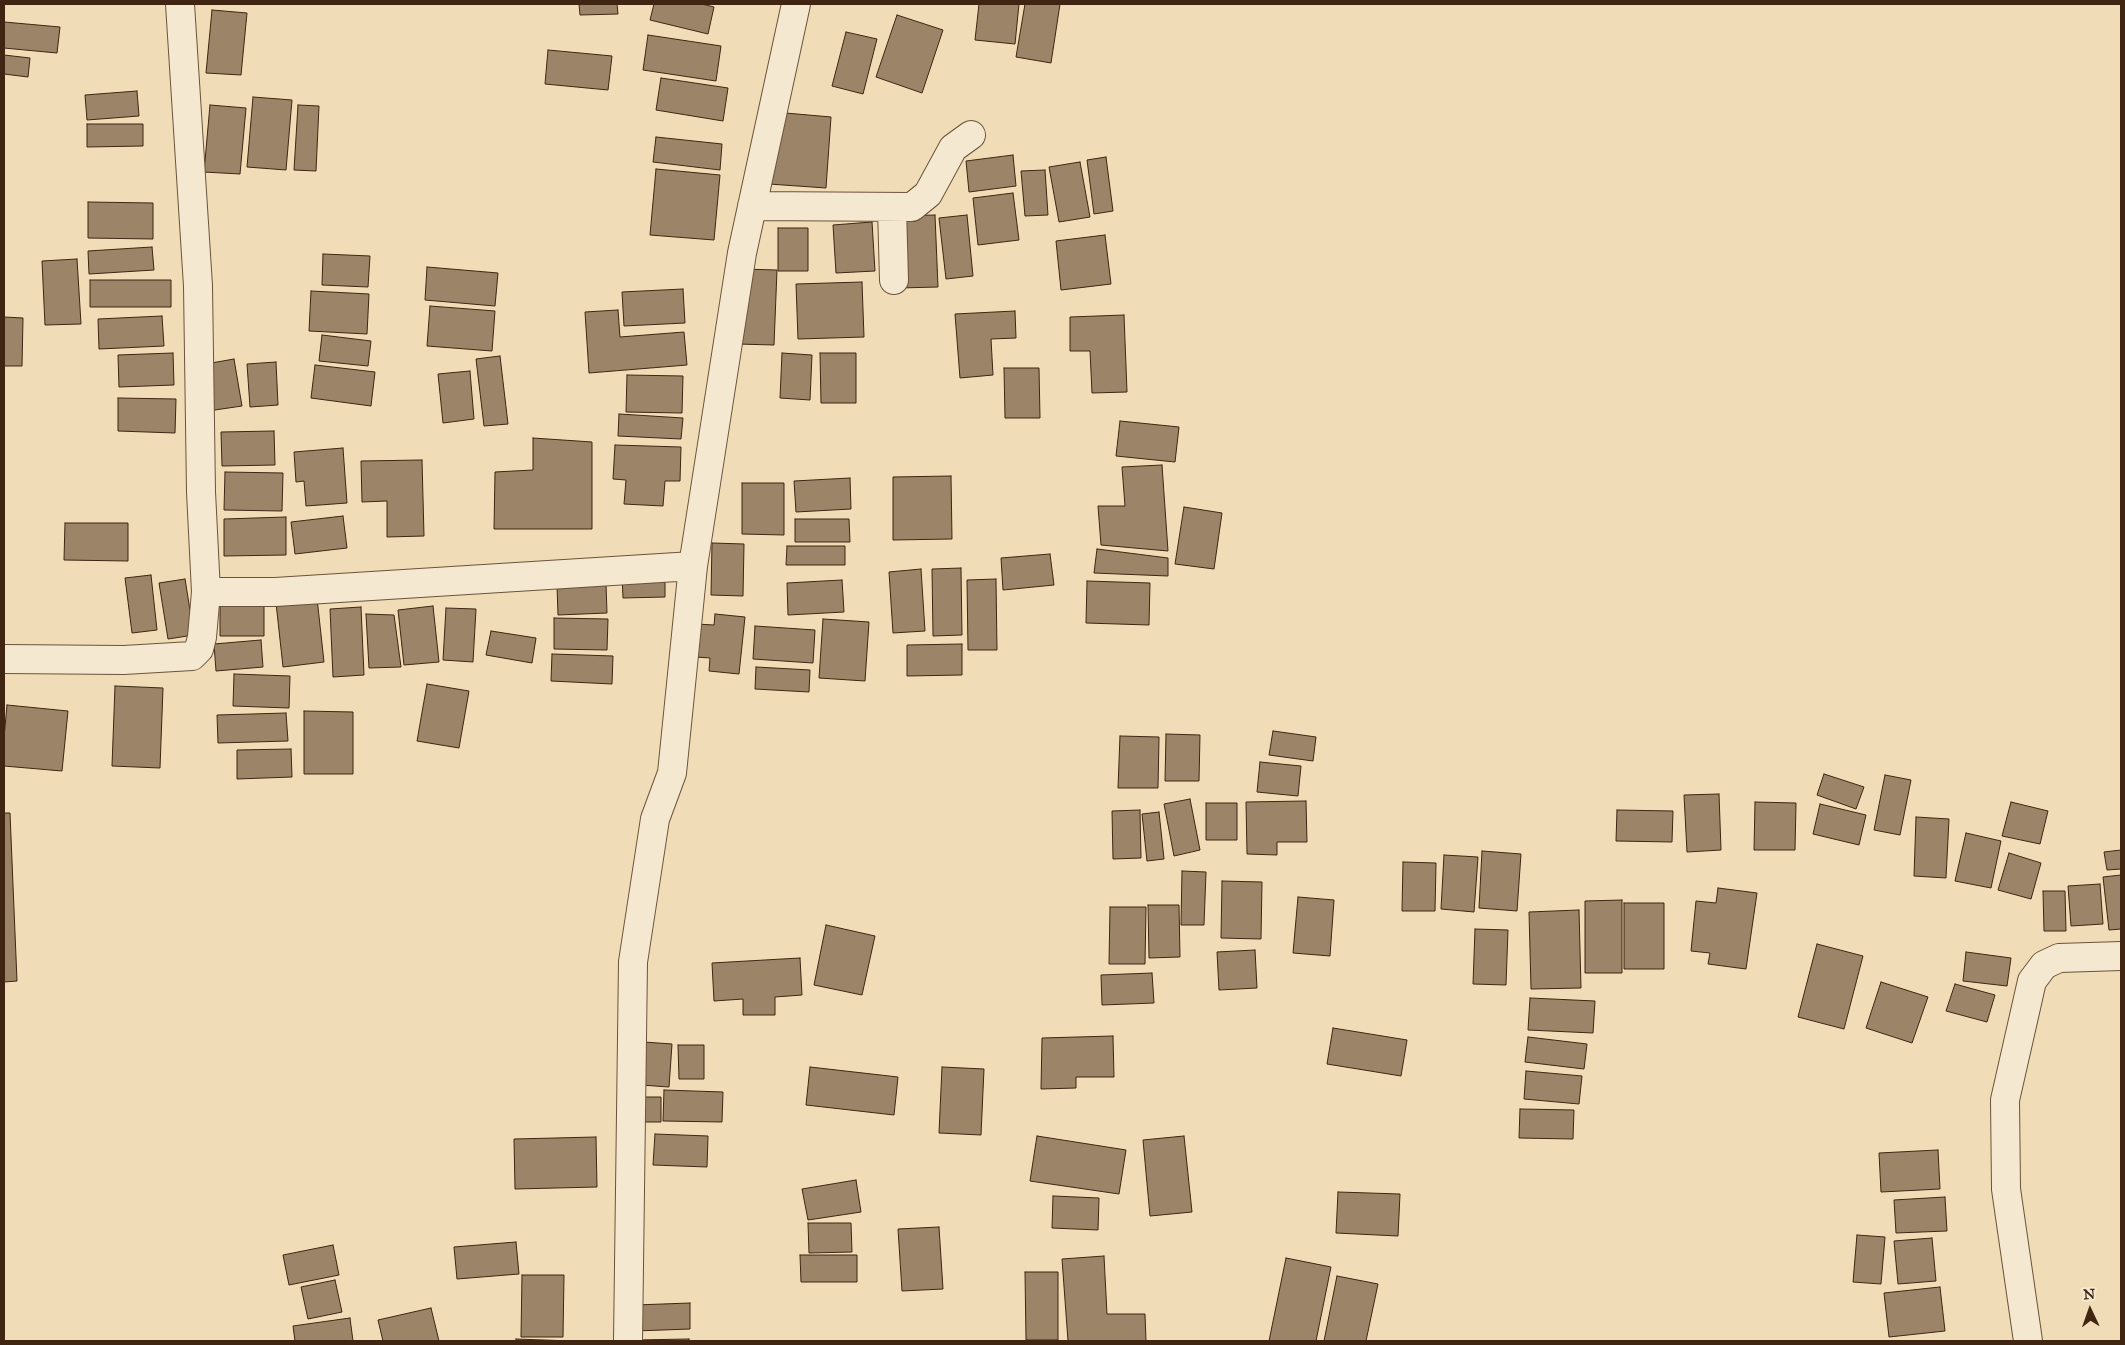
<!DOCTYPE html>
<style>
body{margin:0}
#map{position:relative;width:2125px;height:1345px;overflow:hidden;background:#f0dcb6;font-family:"IM FELL Great Primer",serif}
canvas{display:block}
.frame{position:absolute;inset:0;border:5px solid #3f2512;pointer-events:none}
.north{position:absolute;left:2065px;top:1285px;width:50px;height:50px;-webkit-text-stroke:4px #f5e8d0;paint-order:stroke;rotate:357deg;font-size:14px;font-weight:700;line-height:20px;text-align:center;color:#3f2512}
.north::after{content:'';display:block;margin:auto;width:18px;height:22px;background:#3f2512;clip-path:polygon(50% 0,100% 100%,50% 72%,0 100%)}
</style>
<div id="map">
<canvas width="2125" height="1345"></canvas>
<div class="frame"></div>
<div class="north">N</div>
</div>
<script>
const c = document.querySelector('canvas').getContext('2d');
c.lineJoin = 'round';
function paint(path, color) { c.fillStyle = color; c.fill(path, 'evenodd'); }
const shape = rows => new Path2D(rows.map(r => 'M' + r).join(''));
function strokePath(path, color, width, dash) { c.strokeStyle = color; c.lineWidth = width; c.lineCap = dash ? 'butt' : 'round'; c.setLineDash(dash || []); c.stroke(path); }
const building = shape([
 [579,4,617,4,618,14,580,15,579,4],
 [654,4,702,4,714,7,708,34,650,20,654,4],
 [979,4,1019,4,1015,44,975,40,979,4],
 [1025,4,1060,4,1051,63,1016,57,1025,4],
 [212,10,247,13,241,75,206,73,212,10],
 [897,15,943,30,922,93,876,77,897,15],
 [4,22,60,27,57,53,4,48,4,22],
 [846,32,877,39,863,94,832,86,846,32],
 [648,35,721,46,716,81,643,70,648,35],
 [548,50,612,56,608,90,545,84,548,50],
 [4,55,30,58,28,77,4,74,4,55],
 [661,78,728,88,723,121,656,110,661,78],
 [137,91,139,116,87,120,85,95,137,91],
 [253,97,292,100,286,170,247,167,253,97],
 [210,105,246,108,240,174,204,172,210,105],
 [298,105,319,106,316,171,294,170,298,105],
 [774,112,831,117,826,188,769,184,774,112],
 [87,124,143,124,143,146,87,147,87,124],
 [656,137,722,144,720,170,653,162,656,137],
 [1013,155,1016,186,969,192,966,161,1013,155],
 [1106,157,1113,211,1094,214,1087,160,1106,157],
 [1080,162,1090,217,1059,222,1049,167,1080,162],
 [656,169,720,175,714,240,650,235,656,169],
 [1045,170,1048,215,1025,216,1021,171,1045,170],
 [1013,193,1019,240,978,245,973,198,1013,193],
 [88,202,153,203,153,239,88,238,88,202],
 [935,215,938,287,899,288,896,216,935,215],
 [967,215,973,276,946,279,939,218,967,215],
 [872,222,875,271,836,273,833,225,872,222],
 [778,228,808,228,808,271,778,271,778,228],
 [1105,235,1111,284,1061,290,1056,241,1105,235],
 [152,247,154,270,89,274,88,251,152,247],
 [323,254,370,256,368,287,322,285,323,254],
 [77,259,81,324,45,325,42,261,77,259],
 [427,267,498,273,495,306,425,300,427,267],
 [741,269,777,270,774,345,737,344,741,269],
 [90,280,171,280,171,307,90,307,90,280],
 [862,282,864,337,798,339,796,284,862,282],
 [683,289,685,323,624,326,622,292,683,289],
 [311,291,369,294,367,334,309,331,311,291],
 [430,306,495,311,492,351,427,346,430,306],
 [618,310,620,337,684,332,687,365,589,373,585,312,618,310],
 [1015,311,1016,338,991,339,993,375,960,378,955,314,1015,311],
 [1124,315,1127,392,1092,393,1090,351,1070,351,1070,317,1124,315],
 [162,316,164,346,99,349,98,319,162,316],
 [4,317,23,318,22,366,4,366,4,317],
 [322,335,371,341,368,366,319,361,322,335],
 [173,353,174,385,119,387,118,355,173,353],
 [782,353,812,355,810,400,780,398,782,353],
 [820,353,856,353,856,403,821,403,820,353],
 [500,356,508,424,484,426,476,359,500,356],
 [234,359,242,406,208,411,200,365,234,359],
 [276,362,278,405,250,407,247,364,276,362],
 [315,365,375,372,371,406,311,398,315,365],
 [1004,368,1039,368,1040,418,1005,418,1004,368],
 [470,371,474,419,443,423,438,374,470,371],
 [627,375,683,376,682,413,626,412,627,375],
 [118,398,176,399,175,433,118,431,118,398],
 [619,414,683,418,681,439,618,436,619,414],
 [1120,421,1179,427,1175,462,1116,456,1120,421],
 [274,431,275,465,222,466,221,432,274,431],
 [533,438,592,442,592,529,494,529,495,472,533,470,533,438],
 [615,445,681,447,680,481,665,481,663,506,624,504,626,480,613,479,615,445],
 [343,448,347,503,306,506,304,481,296,482,294,452,343,448],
 [422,460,424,536,387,537,387,501,362,502,361,461,422,460],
 [1162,465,1168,551,1101,545,1098,506,1125,506,1122,467,1162,465],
 [225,472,283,473,282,511,224,510,225,472],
 [951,476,952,539,893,540,893,477,951,476],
 [850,478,851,509,796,512,794,481,850,478],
 [742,483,784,483,784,535,742,534,742,483],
 [1184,507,1222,513,1214,569,1175,564,1184,507],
 [343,516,347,548,295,554,291,522,343,516],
 [286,517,286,555,224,556,224,519,286,517],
 [795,519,849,519,850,542,795,542,795,519],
 [65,523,128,523,128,561,64,560,65,523],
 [712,543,744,544,743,596,711,595,712,543],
 [787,546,845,546,845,565,786,565,787,546],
 [1097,549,1168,558,1168,576,1094,573,1097,549],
 [1050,554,1054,585,1003,590,1001,558,1050,554],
 [961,568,962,635,933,636,932,569,961,568],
 [921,569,925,631,893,633,889,572,921,569],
 [665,573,665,597,623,598,622,575,665,573],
 [151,575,157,630,132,633,125,578,151,575],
 [185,579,194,635,168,639,159,583,185,579],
 [996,579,997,650,968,650,967,580,996,579],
 [842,580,844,612,788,615,787,583,842,580],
 [1087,581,1150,583,1149,625,1086,623,1087,581],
 [606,584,607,613,558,615,557,586,606,584],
 [317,598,324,662,283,667,276,603,317,598],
 [220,599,264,599,264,636,220,636,220,599],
 [433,606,439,662,404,665,398,610,433,606],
 [361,607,364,675,333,677,330,609,361,607],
 [446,608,476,609,473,662,443,660,446,608],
 [366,614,394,615,401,667,369,668,366,614],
 [715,614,745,617,739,674,709,671,710,658,696,657,696,624,714,625,715,614],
 [554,618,608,619,607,650,554,649,554,618],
 [823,619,869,622,865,681,819,678,823,619],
 [755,626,815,630,813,663,753,659,755,626],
 [491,631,536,638,532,663,486,655,491,631],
 [261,640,263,667,216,671,214,644,261,640],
 [962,644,962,675,907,676,907,645,962,644],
 [552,654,613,656,612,684,551,681,552,654],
 [756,667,810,670,809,692,755,689,756,667],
 [234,674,290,676,289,708,233,706,234,674],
 [427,684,469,691,459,748,417,741,427,684],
 [115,686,163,688,160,768,112,766,115,686],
 [7,705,68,711,62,771,4,766,4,738,7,705],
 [304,711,353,712,353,774,304,774,304,711],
 [286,713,288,741,218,743,217,715,286,713],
 [1273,731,1316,737,1313,761,1269,755,1273,731],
 [1166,734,1200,735,1199,781,1165,781,1166,734],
 [1120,736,1159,737,1158,788,1118,788,1120,736],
 [291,749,292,777,237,779,237,750,291,749],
 [1260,762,1301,766,1298,796,1257,792,1260,762],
 [1824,774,1864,787,1856,809,1817,795,1824,774],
 [1885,775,1911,780,1900,835,1874,830,1885,775],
 [1719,794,1721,850,1687,852,1684,795,1719,794],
 [1190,799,1200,850,1174,856,1164,804,1190,799],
 [1306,801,1307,842,1277,842,1277,855,1247,854,1246,802,1306,801],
 [1755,802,1796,803,1795,850,1754,850,1755,802],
 [2011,802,2048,811,2040,844,2002,836,2011,802],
 [1206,803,1237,803,1237,840,1206,840,1206,803],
 [1820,804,1866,815,1859,845,1813,834,1820,804],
 [1140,810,1141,858,1113,859,1112,811,1140,810],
 [1617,810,1673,811,1672,842,1616,841,1617,810],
 [1159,812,1164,859,1147,861,1142,814,1159,812],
 [4,813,10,813,17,981,4,982,4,813],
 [1916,817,1949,819,1946,878,1914,876,1916,817],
 [1966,833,2001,841,1991,888,1955,881,1966,833],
 [2121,850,2121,869,2107,870,2104,852,2121,850],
 [1482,851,1521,854,1517,911,1479,908,1482,851],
 [2009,853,2041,863,2031,899,1998,890,2009,853],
 [1444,855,1478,857,1474,912,1441,909,1444,855],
 [1403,862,1436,863,1435,911,1402,911,1403,862],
 [1182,871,1206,872,1204,925,1181,925,1182,871],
 [2121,875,2121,929,2109,930,2103,877,2121,875],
 [1222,881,1262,882,1261,939,1221,938,1222,881],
 [2100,884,2103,924,2071,926,2068,886,2100,884],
 [1718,888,1757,893,1746,969,1708,964,1710,953,1691,951,1696,901,1716,903,1718,888],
 [2043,891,2065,891,2066,931,2044,931,2043,891],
 [1298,897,1334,900,1330,956,1293,953,1298,897],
 [1622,900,1622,973,1585,973,1585,901,1622,900],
 [1624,903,1664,903,1664,969,1624,969,1624,903],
 [1148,905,1179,905,1180,957,1149,958,1148,905],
 [1110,907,1146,907,1145,964,1109,964,1110,907],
 [1579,910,1581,988,1531,989,1529,912,1579,910],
 [826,925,875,936,862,995,814,985,826,925],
 [1475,929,1508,930,1506,985,1473,984,1475,929],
 [1817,944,1863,956,1844,1029,1798,1017,1817,944],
 [1255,950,1257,988,1219,990,1217,952,1255,950],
 [1966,952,2011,958,2007,986,1963,981,1966,952],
 [800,958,802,995,775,997,775,1015,743,1015,743,999,714,1001,712,963,800,958],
 [1152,973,1154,1003,1102,1005,1101,975,1152,973],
 [1881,982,1928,997,1912,1043,1866,1028,1881,982],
 [1955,984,1995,995,1987,1022,1946,1011,1955,984],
 [1530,998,1595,1001,1593,1033,1528,1030,1530,998],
 [1333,1028,1407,1040,1401,1076,1327,1064,1333,1028],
 [1113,1036,1114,1077,1076,1077,1076,1088,1041,1089,1042,1038,1113,1036],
 [1528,1037,1587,1044,1584,1069,1525,1062,1528,1037],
 [644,1042,672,1044,669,1087,641,1085,644,1042],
 [678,1045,704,1045,704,1079,679,1079,678,1045],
 [810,1067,898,1077,894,1115,806,1105,810,1067],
 [942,1067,984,1069,981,1135,939,1133,942,1067],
 [1526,1071,1582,1076,1579,1104,1524,1099,1526,1071],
 [664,1090,723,1092,722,1122,663,1121,664,1090],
 [636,1097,661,1097,661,1122,635,1122,636,1097],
 [1520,1109,1574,1110,1573,1139,1519,1138,1520,1109],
 [655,1134,708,1136,707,1167,653,1165,655,1134],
 [1037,1136,1126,1150,1119,1194,1030,1181,1037,1136],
 [1184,1136,1192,1212,1150,1216,1143,1140,1184,1136],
 [596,1137,597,1187,515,1189,514,1139,596,1137],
 [1938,1150,1940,1189,1881,1192,1879,1153,1938,1150],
 [856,1180,861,1212,808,1220,802,1189,856,1180],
 [1338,1192,1400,1194,1398,1236,1336,1233,1338,1192],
 [1053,1196,1099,1198,1098,1230,1052,1228,1053,1196],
 [1945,1197,1947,1231,1896,1233,1894,1200,1945,1197],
 [808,1223,851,1223,852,1252,809,1253,808,1223],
 [939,1227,943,1289,902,1291,898,1229,939,1227],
 [1857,1235,1885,1237,1881,1284,1853,1282,1857,1235],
 [1932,1238,1936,1281,1898,1284,1894,1241,1932,1238],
 [516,1242,519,1274,457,1279,454,1247,516,1242],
 [333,1245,339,1275,289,1285,283,1255,333,1245],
 [800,1255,857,1255,857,1282,801,1282,800,1255],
 [1104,1256,1107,1314,1145,1314,1146,1341,1068,1341,1062,1259,1104,1256],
 [1286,1258,1331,1267,1316,1341,1269,1341,1286,1258],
 [1025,1272,1058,1272,1058,1340,1026,1340,1025,1272],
 [522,1275,564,1275,563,1337,521,1337,522,1275],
 [1337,1276,1378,1284,1366,1341,1324,1341,1337,1276],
 [335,1280,342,1312,308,1319,301,1287,335,1280],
 [1940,1287,1945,1331,1889,1337,1884,1293,1940,1287],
 [690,1303,690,1329,635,1331,635,1305,690,1303],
 [431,1308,439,1341,383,1341,378,1320,431,1308],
 [350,1318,353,1341,295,1341,293,1326,350,1318],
 [516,1339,572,1341,516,1341,516,1339],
 [689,1339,689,1341,636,1341,636,1340,689,1339]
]);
const street = shape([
 [180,4,198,286,201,492,206,592,275,592,693,566],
 [752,206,912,207,928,194,953,148,971,135],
 [892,208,894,280],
 [4,659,124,660,192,656,199,649,202,637,206,592],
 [628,1341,633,962,655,819,672,773,693,566,742,253,796,4],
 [2028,1341,2006,1189,2005,1100,2032,981,2044,965,2059,958,2121,956]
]);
paint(building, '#9b8467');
strokePath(building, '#3f2512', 1);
strokePath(street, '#6b533b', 30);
strokePath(street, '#f5e8d0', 28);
</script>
